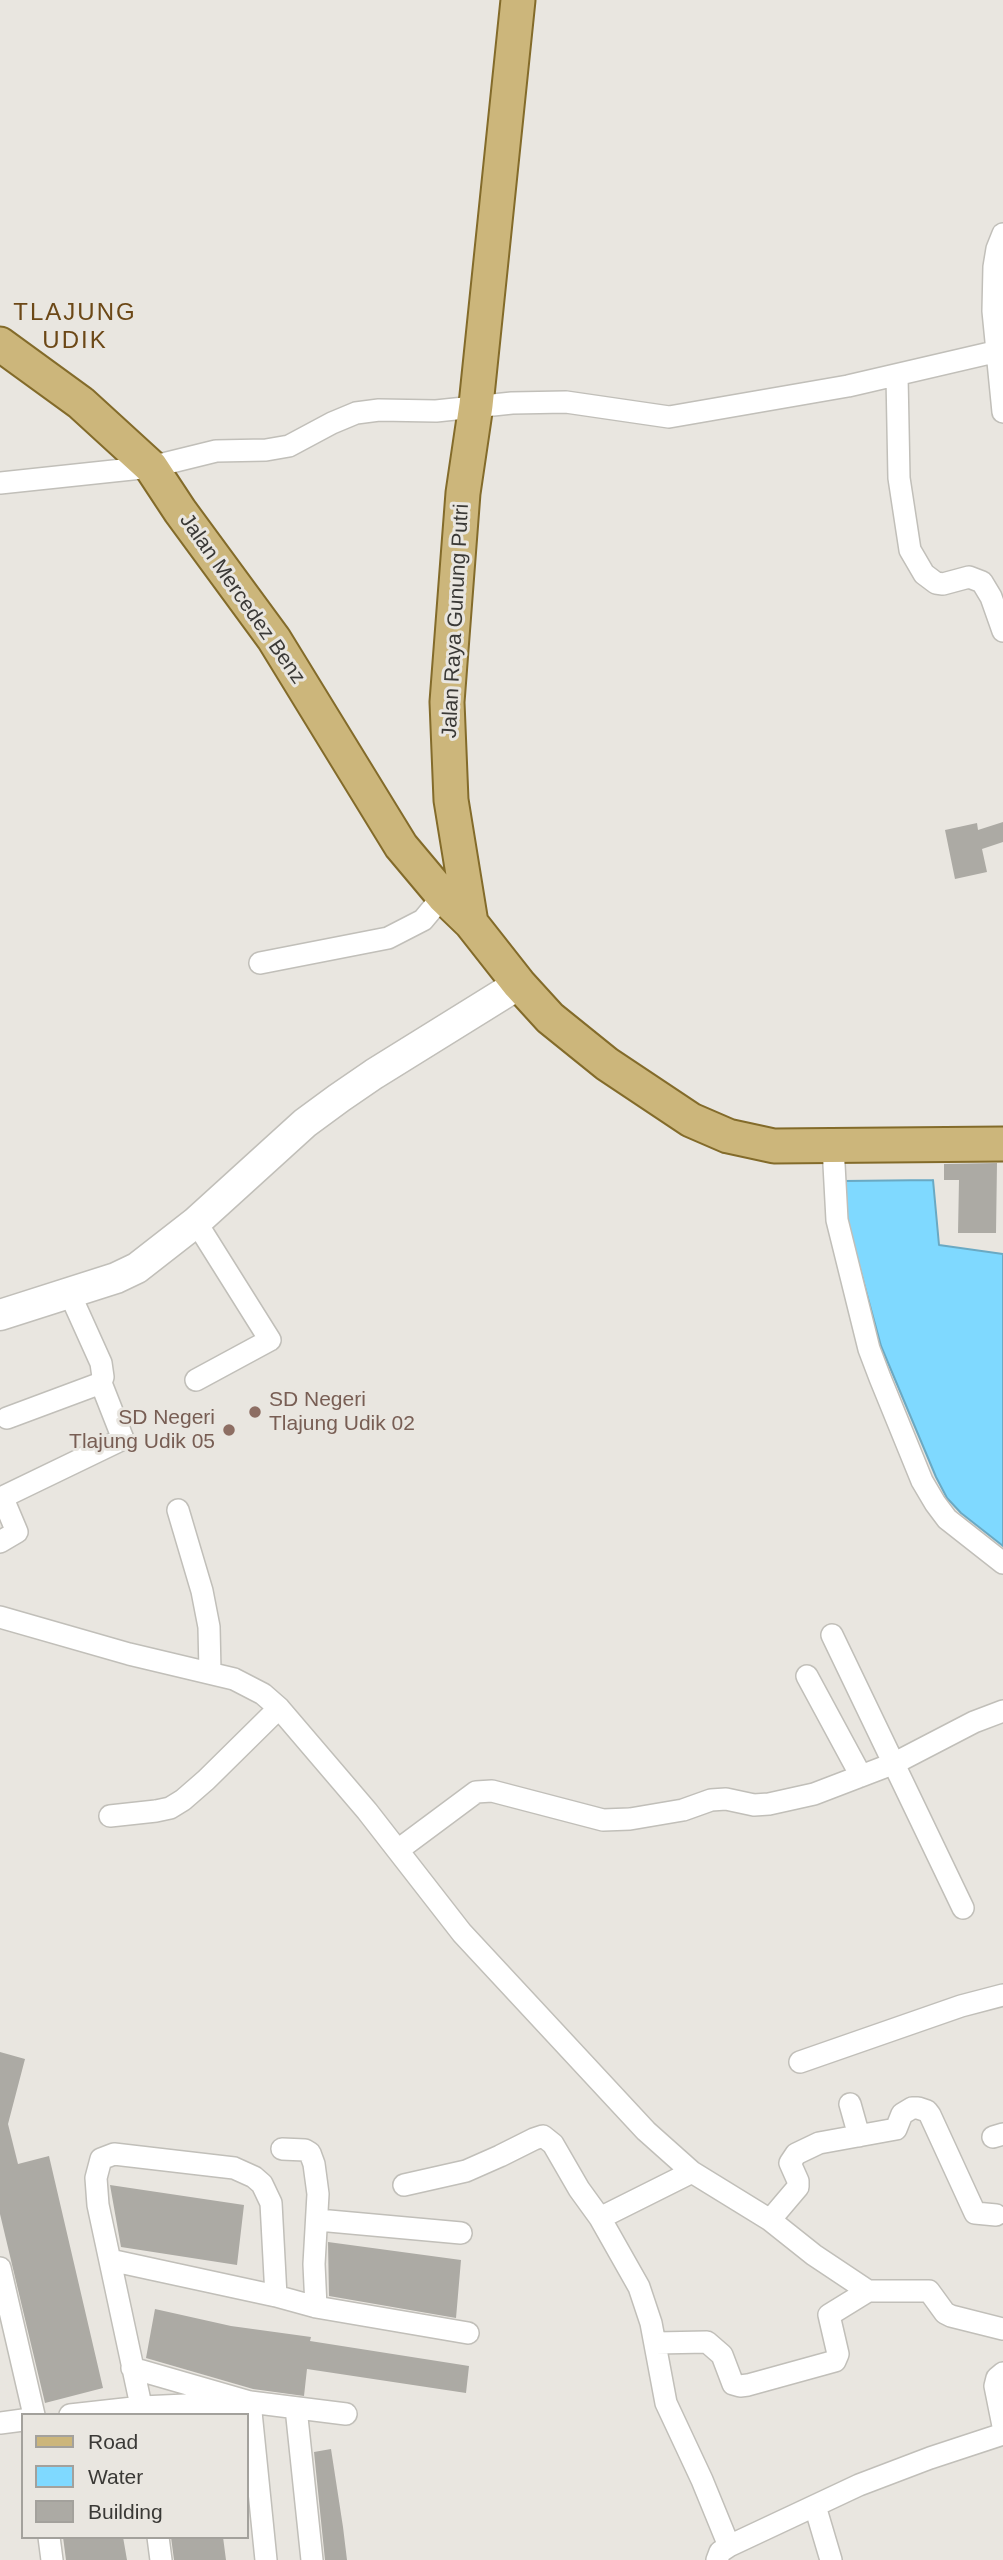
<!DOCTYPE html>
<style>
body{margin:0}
#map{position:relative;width:1003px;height:2560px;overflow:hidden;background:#e9e6e0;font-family:Arial,sans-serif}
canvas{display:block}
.legend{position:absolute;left:21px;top:2413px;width:228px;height:126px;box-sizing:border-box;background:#e9e6e0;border:2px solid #a3a19c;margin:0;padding:9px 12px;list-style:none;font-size:21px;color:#3a3936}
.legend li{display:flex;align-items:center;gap:14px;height:35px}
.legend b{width:35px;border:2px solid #a3a19c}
</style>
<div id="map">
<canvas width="1003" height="2560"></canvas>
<ul class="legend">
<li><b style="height:9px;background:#ccb67b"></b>Road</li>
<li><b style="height:19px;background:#7fd9ff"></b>Water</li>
<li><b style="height:19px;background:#acaaa4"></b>Building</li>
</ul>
</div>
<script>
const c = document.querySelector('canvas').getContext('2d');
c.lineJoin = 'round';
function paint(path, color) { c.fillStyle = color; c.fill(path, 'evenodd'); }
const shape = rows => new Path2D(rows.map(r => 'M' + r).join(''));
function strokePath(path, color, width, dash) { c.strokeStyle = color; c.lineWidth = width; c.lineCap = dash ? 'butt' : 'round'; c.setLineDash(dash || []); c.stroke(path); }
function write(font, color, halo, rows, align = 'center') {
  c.font = font + ' Arial,sans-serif'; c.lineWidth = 6; c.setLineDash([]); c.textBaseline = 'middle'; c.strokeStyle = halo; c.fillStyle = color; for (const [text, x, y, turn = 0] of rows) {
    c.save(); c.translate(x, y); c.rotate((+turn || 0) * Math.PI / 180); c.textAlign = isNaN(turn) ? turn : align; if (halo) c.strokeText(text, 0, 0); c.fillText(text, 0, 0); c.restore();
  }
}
const water = shape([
 [933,1180,939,1245,1003,1254,1003,1546,961,1513,947,1498,936,1477,881,1346,842,1203,844,1181,933,1180]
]);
const building = shape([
 [1003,822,1003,842,982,849,987,872,955,879,945,830,977,823,978,830],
 [997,1163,996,1233,958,1233,959,1180,944,1180,944,1164],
 [0,2052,25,2059,8,2124,18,2164,49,2156,103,2388,45,2403,0,2214],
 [110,2185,244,2205,237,2265,121,2247],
 [328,2242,461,2260,456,2318,329,2296],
 [155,2309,231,2326,311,2337,310,2341,469,2366,466,2393,307,2369,304,2396,253,2389,146,2358],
 [331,2449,343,2527,347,2560,325,2560,314,2452],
 [63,2537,123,2537,127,2560,66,2560],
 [171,2537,223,2537,226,2560,174,2560]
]);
const street = shape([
 [1003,234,997,249,994,267,993,311,1003,412],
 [897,376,899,478,910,550,924,574,936,583,943,584,969,577,982,582,991,597,1003,631],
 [0,483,151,467,216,451,266,450,289,446,332,423,356,413,379,410,436,411,512,403,566,402,669,417,848,386,1003,350],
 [260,963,388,938,423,920,443,896],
 [833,1146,837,1220,869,1349,880,1378,922,1481,935,1503,947,1519,1003,1563],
 [196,1222,270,1340,196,1380],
 [7,1418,101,1383],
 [178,1510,202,1591,209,1627,210,1672],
 [0,1542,17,1532,4,1501,5,1496,123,1439,101,1383,103,1377,101,1363,69,1292],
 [0,1617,129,1654,234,1679,263,1694,279,1708,367,1811,462,1933,646,2131,692,2172,770,2220,814,2255,868,2291,929,2291,945,2313,951,2316,1003,2329],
 [832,1635,963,1908],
 [807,1676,861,1776],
 [110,1816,156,1811,170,1808,183,1800,206,1780,279,1708],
 [398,1850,476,1792,492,1791,603,1820,630,1819,683,1810,711,1800,726,1799,754,1805,769,1804,814,1794,895,1763,974,1722,1003,1711],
 [800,2062,961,2006,1003,1995],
 [850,2104,859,2136],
 [993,2137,1003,2134],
 [282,2149,305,2150,310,2153,314,2164,318,2194,314,2264,316,2307],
 [692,2172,600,2218,639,2287,651,2323,666,2403,702,2480,729,2546],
 [404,2185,466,2171,500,2156,534,2139,543,2136,553,2144,579,2189,600,2218],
 [318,2220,461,2233],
 [770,2220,798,2187,798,2181,790,2163,796,2154,819,2143,896,2129,902,2114,912,2108,918,2108,927,2111,930,2115,975,2213,996,2215],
 [110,2260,276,2296,316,2307,468,2333],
 [0,2268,34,2415],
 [656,2343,707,2342,722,2355,733,2384,740,2386,748,2385,835,2361,838,2354,829,2315,868,2291],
 [132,2368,250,2402,346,2414],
 [1003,2373,997,2378,995,2386,1003,2426],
 [296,2408,312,2560],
 [70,2415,142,2407,250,2402,266,2560],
 [143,2415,98,2205,96,2178,101,2159,114,2154,234,2168,254,2177,262,2184,271,2203,276,2296],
 [0,2423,23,2420],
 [815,2506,831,2560],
 [49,2537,52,2560],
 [158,2537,161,2560],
 [717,2560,720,2552,729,2546,859,2485,930,2458,1003,2434]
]);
const secondary = shape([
 [0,1315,116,1278,137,1268,196,1222,305,1123,339,1098,374,1074,519,984]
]);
const primary = shape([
 [518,0,476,405,463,493,447,702,451,800,471,923,519,984,550,1018,607,1064,691,1120,728,1136,774,1146,1003,1144],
 [0,344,81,403,151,467,180,511,274,639,401,846,443,896,471,923]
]);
const markers = [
 [255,1412,7,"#8d6e63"],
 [229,1430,7,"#8d6e63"]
];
const streetNames = [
 ["Jalan Mercedez Benz",242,599,55],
 ["Jalan Raya Gunung Putri",456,621,-87]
];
const educationNames = [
 ["SD Negeri",269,1400],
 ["Tlajung Udik 02",269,1424],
 ["SD Negeri",215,1418,"right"],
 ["Tlajung Udik 05",215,1442,"right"]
];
const quarterNames = [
 ["TLAJUNG",75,313],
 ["UDIK",75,341]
];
paint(water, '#7fd9ff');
strokePath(water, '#6aa9c3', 2);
paint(building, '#acaaa4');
strokePath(street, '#c1bfb9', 24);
strokePath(secondary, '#c1bfb9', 33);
strokePath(primary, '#836b2a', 37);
strokePath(street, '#fff', 21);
strokePath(secondary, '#fff', 30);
strokePath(primary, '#ccb67b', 33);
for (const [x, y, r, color] of markers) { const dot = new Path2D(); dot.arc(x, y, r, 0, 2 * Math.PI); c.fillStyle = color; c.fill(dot); strokePath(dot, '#e9e6e0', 2.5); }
write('21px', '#3a3936', '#e9e6e0', streetNames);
write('21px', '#785e54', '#e9e6e0', educationNames, 'left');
c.letterSpacing = '2px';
write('24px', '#6c4817', '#e9e6e0', quarterNames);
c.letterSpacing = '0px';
</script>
